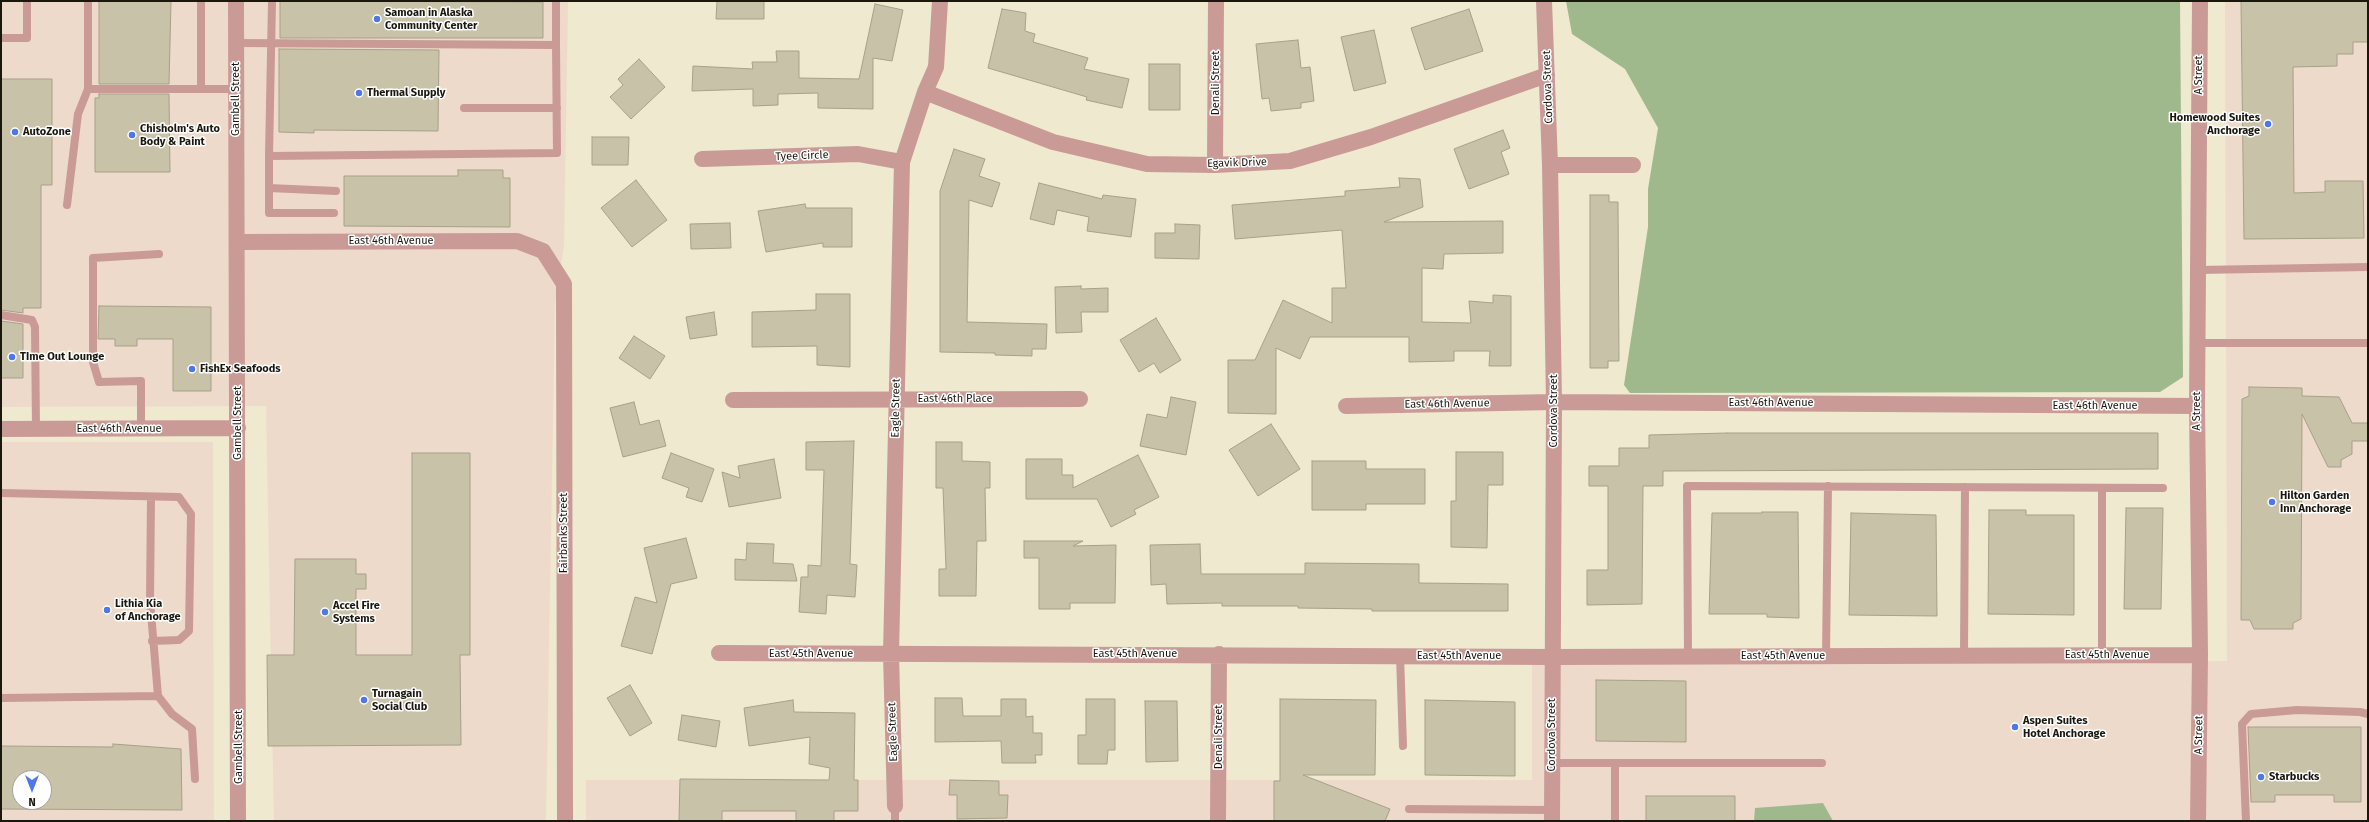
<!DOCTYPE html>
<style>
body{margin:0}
#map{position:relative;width:2369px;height:822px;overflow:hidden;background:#eee9cf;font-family:"Fira Sans",sans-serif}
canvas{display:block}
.frame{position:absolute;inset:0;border:2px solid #19170e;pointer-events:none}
.north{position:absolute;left:12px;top:770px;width:40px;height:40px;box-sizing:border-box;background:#fff;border:1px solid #a3a29f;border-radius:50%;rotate:180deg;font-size:11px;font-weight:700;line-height:16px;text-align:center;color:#19170e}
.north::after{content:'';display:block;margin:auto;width:14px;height:18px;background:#4e77ea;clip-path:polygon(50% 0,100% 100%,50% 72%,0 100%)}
</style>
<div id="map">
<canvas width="2369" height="822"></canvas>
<div class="frame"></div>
<div class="north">N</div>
</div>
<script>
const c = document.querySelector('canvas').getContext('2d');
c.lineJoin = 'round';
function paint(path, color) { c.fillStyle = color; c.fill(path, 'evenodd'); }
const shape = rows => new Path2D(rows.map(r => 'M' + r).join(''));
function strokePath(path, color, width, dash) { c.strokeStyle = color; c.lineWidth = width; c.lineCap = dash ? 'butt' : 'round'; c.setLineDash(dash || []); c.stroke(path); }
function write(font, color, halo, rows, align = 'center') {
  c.font = font + ' "Fira Sans",sans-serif'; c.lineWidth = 3; c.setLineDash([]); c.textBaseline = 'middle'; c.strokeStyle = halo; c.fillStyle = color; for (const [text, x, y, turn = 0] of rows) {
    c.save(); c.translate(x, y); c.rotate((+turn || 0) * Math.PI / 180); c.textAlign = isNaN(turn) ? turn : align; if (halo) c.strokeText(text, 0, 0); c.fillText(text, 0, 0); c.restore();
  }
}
const commercial = shape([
 [1,1,568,1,564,246,555,304,546,821,274,821,266,406,1,407],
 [2225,1,2368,1,2368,821,586,821,586,780,1532,780,1532,661,1905,664,2227,661],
 [1,442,213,442,214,821,1,821],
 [20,778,44,778,44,802,20,802]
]);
const forest = shape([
 [1566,1,2180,1,2183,377,2160,392,1630,393,1624,385,1648,227,1648,189,1658,128,1625,69,1572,34],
 [1823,803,1833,821,1754,821,1755,808]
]);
const building = shape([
 [99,1,171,1,169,84,99,84,99,1],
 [280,1,543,2,543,38,280,38,280,1],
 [717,1,764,1,764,19,716,19,717,1],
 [2241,1,2368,1,2368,42,2353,42,2353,54,2337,54,2337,66,2293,67,2294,193,2325,192,2325,181,2363,181,2364,238,2244,239,2241,1],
 [875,4,903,10,892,61,873,58,873,109,818,108,818,93,778,94,778,105,753,106,753,89,692,91,693,66,753,69,752,62,777,62,776,51,799,51,799,78,859,79,875,4],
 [1002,9,1026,13,1025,31,1035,34,1033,42,1088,58,1084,69,1129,79,1122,108,1086,100,1087,97,988,68,1002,9],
 [1469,9,1483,51,1425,70,1411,28,1469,9],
 [1374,30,1386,83,1354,91,1341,37,1374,30],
 [1298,40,1301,68,1310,67,1314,101,1301,103,1301,108,1271,111,1269,98,1262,99,1256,44,1298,40],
 [279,49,439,50,438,131,314,130,314,133,279,132,279,49],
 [639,59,665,87,631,119,610,97,623,85,618,79,639,59],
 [1149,64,1180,64,1180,110,1149,110,1149,64],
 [1,79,52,79,52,185,41,185,41,308,23,308,23,313,1,310,1,79],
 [99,94,169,94,170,172,95,172,95,98,99,98,99,94],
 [1503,130,1510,148,1501,152,1509,174,1469,189,1454,149,1503,130],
 [592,137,629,137,628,165,592,165,592,137],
 [954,149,985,159,979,176,1000,183,992,207,969,200,967,322,1047,324,1046,349,1032,349,1032,356,995,355,995,353,940,352,940,191,954,149],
 [458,170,503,170,503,178,510,178,510,227,344,226,344,176,458,176,458,170],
 [1399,178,1420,179,1423,207,1384,222,1503,221,1503,253,1444,254,1443,269,1422,268,1422,322,1471,323,1469,301,1493,303,1493,295,1511,296,1511,366,1489,366,1490,351,1454,351,1454,361,1409,362,1409,337,1310,337,1300,359,1276,348,1276,414,1228,413,1228,360,1255,360,1283,300,1332,323,1332,288,1346,288,1342,230,1235,239,1232,205,1345,196,1345,191,1400,187,1399,178],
 [636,180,667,220,632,247,601,208,636,180],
 [1039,183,1102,199,1103,195,1136,199,1131,237,1087,231,1089,217,1057,210,1054,225,1030,219,1039,183],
 [1590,195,1609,195,1609,202,1618,202,1619,361,1608,361,1608,368,1590,368,1590,195],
 [805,204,806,208,852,208,852,247,823,247,823,243,766,252,758,211,805,204],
 [730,223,731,248,691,249,690,224,730,223],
 [1175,224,1200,225,1199,259,1155,258,1155,233,1175,233,1175,224],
 [1081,286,1081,289,1108,288,1108,312,1081,312,1082,332,1056,333,1055,287,1081,286],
 [816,294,850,294,850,367,817,365,817,346,752,347,752,312,816,310,816,294],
 [99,306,211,307,211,391,173,391,173,339,137,339,137,346,115,346,115,339,98,339,99,306],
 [714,312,717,335,690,339,686,317,714,312],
 [1156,318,1181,360,1160,373,1154,363,1139,372,1120,340,1156,318],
 [1,321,23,324,23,378,1,378,1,321],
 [634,336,665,356,650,379,619,358,634,336],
 [2249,387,2302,388,2302,396,2339,397,2352,423,2368,423,2368,441,2352,441,2352,454,2341,460,2341,467,2328,467,2302,414,2301,619,2293,623,2293,629,2254,629,2250,620,2241,620,2242,399,2249,396,2249,387],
 [1171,397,1196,402,1186,455,1140,446,1147,414,1167,418,1171,397],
 [634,402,640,425,659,420,666,446,623,457,610,408,634,402],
 [1271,424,1300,469,1258,496,1229,450,1271,424],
 [1727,433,2158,433,2158,469,1663,471,1663,486,1643,486,1642,604,1587,605,1587,570,1608,570,1608,486,1589,486,1589,466,1619,466,1619,448,1649,448,1649,435,1727,433],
 [854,441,850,564,857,565,855,597,827,595,826,614,799,612,801,577,808,577,808,565,821,566,824,470,806,470,806,442,854,441],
 [936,442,962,442,962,461,990,462,990,488,985,488,986,541,977,541,976,596,939,596,939,569,946,569,943,488,936,488,936,442],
 [1456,452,1503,452,1503,485,1488,485,1487,548,1451,547,1451,501,1456,501,1456,452],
 [412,453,470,453,470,655,460,655,461,745,268,746,267,655,294,655,295,559,356,559,356,574,366,574,366,589,356,589,356,655,412,655,412,453],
 [671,453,714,469,702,502,686,497,689,488,662,478,671,453],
 [1138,455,1159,497,1134,510,1136,514,1111,527,1097,499,1026,499,1026,459,1062,459,1062,475,1073,475,1073,488,1138,455],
 [774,459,781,498,729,507,722,472,740,478,738,466,774,459],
 [1312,461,1366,461,1366,469,1425,469,1425,504,1366,504,1366,510,1312,510,1312,461],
 [2126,508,2163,508,2161,609,2124,609,2126,508],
 [1989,510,2026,510,2026,515,2074,515,2074,615,1988,614,1989,510],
 [1762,512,1798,512,1799,618,1767,617,1767,614,1709,614,1712,513,1762,513,1762,512],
 [1851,513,1936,515,1937,616,1849,615,1851,513],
 [686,538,697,578,671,584,652,654,621,646,635,597,657,603,644,548,686,538],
 [1024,541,1083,541,1073,546,1116,545,1115,603,1070,603,1070,609,1039,609,1039,558,1024,558,1024,541],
 [747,543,774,544,773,563,793,564,797,581,735,580,735,559,746,560,747,543],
 [1200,544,1201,574,1305,574,1305,563,1419,564,1419,583,1508,584,1508,611,1372,611,1372,609,1298,608,1298,606,1222,606,1222,603,1167,604,1166,584,1151,585,1150,545,1200,544],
 [1596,680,1686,681,1686,742,1596,741,1596,680],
 [630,685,652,723,630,736,607,698,630,685],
 [935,698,962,698,963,716,1001,716,1001,699,1026,699,1026,717,1033,716,1033,733,1042,733,1042,755,1035,755,1036,763,1002,763,1001,741,935,742,935,698],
 [1086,699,1115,699,1115,750,1108,750,1107,764,1078,764,1078,735,1086,735,1086,699],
 [1280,699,1376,700,1375,775,1303,775,1390,809,1385,821,1274,821,1274,781,1280,781,1280,699],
 [793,700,794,712,855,713,854,780,858,780,858,811,834,811,834,821,796,821,796,811,722,811,722,821,679,821,680,779,829,780,830,768,809,764,810,737,749,746,744,708,793,700],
 [1425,700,1515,702,1515,776,1425,775,1425,700],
 [1145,701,1177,701,1178,761,1146,762,1145,701],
 [682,715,720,721,716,747,678,740,682,715],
 [2248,727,2361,727,2361,802,2334,802,2334,795,2275,795,2275,802,2251,802,2248,727],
 [113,744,181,749,182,810,1,809,1,746,113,747,113,744],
 [20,778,44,778,44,802,20,802,20,778],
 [950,780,999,781,999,795,1008,795,1007,818,957,819,957,795,949,795,950,780],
 [1646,796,1735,796,1735,821,1646,821,1646,796]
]);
const service = shape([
 [88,1,88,89],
 [201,1,201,89],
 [272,1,269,156,557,153,556,45],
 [1,38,27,38,27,1],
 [236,43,556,45,556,1],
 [464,108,557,108],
 [269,156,269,213,334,213],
 [269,188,336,191],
 [67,205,78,114,88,89,236,89],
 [2198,270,2368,267],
 [1,315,32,320,35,327,36,429],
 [2197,343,2368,343],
 [141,429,141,381,99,382,93,362,93,258,159,254],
 [2102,488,2102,655],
 [1,493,179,497,191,514,189,631,179,640,152,641],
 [151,497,150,601,158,696],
 [1400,655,1403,746],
 [1964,655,1965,487],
 [1688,656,1687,486,2163,488],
 [1826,656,1828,486],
 [1,698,158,696,172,714,192,729,195,779],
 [1552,763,1822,763],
 [1615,763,1615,821],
 [1409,809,1552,810],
 [895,821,895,806],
 [2246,821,2242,724,2251,714,2297,710,2360,712,2368,714]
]);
const minor = shape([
 [236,1,238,821],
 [1544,1,1550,165,1554,402,1552,821],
 [925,92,1053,142,1147,164,1215,165,1290,161,1371,137,1547,75],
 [702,159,858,154,902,162],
 [1215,165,1216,1],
 [1550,165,1633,165],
 [237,242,517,241,543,251,564,284,565,821],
 [733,400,1080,399],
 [1346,406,1554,402,2197,406],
 [1,429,238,428],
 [719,653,1552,657,2200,655],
 [895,806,891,654,902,162,925,92,936,67,940,1],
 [1218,821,1219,654],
 [2198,821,2200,655,2197,406,2200,1]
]);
const markers = [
 [377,19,4,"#4e77ea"],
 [359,93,4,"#4e77ea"],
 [2268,124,4,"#4e77ea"],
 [15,132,4,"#4e77ea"],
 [132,135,4,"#4e77ea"],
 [12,357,4,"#4e77ea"],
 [192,369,4,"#4e77ea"],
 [2272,502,4,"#4e77ea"],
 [107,610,4,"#4e77ea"],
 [325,612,4,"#4e77ea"],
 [364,700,4,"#4e77ea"],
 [2015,727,4,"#4e77ea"],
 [2261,777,4,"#4e77ea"]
];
const poiNames = [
 ["Samoan in Alaska",385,13],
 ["Community Center",385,26],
 ["Thermal Supply",367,93],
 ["Homewood Suites",2260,118,"right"],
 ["Anchorage",2260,131,"right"],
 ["Chisholm's Auto",140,129],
 ["Body & Paint",140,142],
 ["AutoZone",23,132],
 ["TIme Out Lounge",20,357],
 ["FishEx Seafoods",200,369],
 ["Hilton Garden",2280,496],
 ["Inn Anchorage",2280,509],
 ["Lithia Kia",115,604],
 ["of Anchorage",115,617],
 ["Accel Fire",333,606],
 ["Systems",333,619],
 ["Turnagain",372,694],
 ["Social Club",372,707],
 ["Aspen Suites",2023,721],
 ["Hotel Anchorage",2023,734],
 ["Starbucks",2269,777]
];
const streetNames = [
 ["A Street",2199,75,-90],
 ["Denali Street",1216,83,-90],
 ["Cordova Street",1548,87,-92],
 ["Gambell Street",236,99,-90],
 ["Tyee Circle",802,156,-2],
 ["Egavik Drive",1237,163,-2],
 ["East 46th Avenue",391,241],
 ["East 46th Place",955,399],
 ["East 46th Avenue",1771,403],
 ["East 46th Avenue",1447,404,-1],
 ["East 46th Avenue",2095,406],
 ["Eagle Street",896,408,-89],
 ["Cordova Street",1554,411,-90],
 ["A Street",2197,411,-90],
 ["Gambell Street",238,423,-90],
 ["East 46th Avenue",119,429],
 ["Fairbanks Street",564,533,-90],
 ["East 45th Avenue",811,654],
 ["East 45th Avenue",1135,654],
 ["East 45th Avenue",2107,655],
 ["East 45th Avenue",1459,656],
 ["East 45th Avenue",1783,656],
 ["Eagle Street",893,732,-92],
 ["Cordova Street",1552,735,-90],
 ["A Street",2199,735,-89],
 ["Denali Street",1219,737,-90],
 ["Gambell Street",239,747,-90]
];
paint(commercial, '#eedacb');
paint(forest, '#9fb98c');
paint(building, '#c8c2a9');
strokePath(building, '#a6a188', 1);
strokePath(service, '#ca9a96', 8);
strokePath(minor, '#ca9a96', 16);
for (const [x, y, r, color] of markers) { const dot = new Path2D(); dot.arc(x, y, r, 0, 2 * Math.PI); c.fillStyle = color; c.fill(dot); strokePath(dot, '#fff', 1.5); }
write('bold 11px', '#19170e', '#fff', poiNames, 'left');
write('11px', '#19170e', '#fff', streetNames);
</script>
